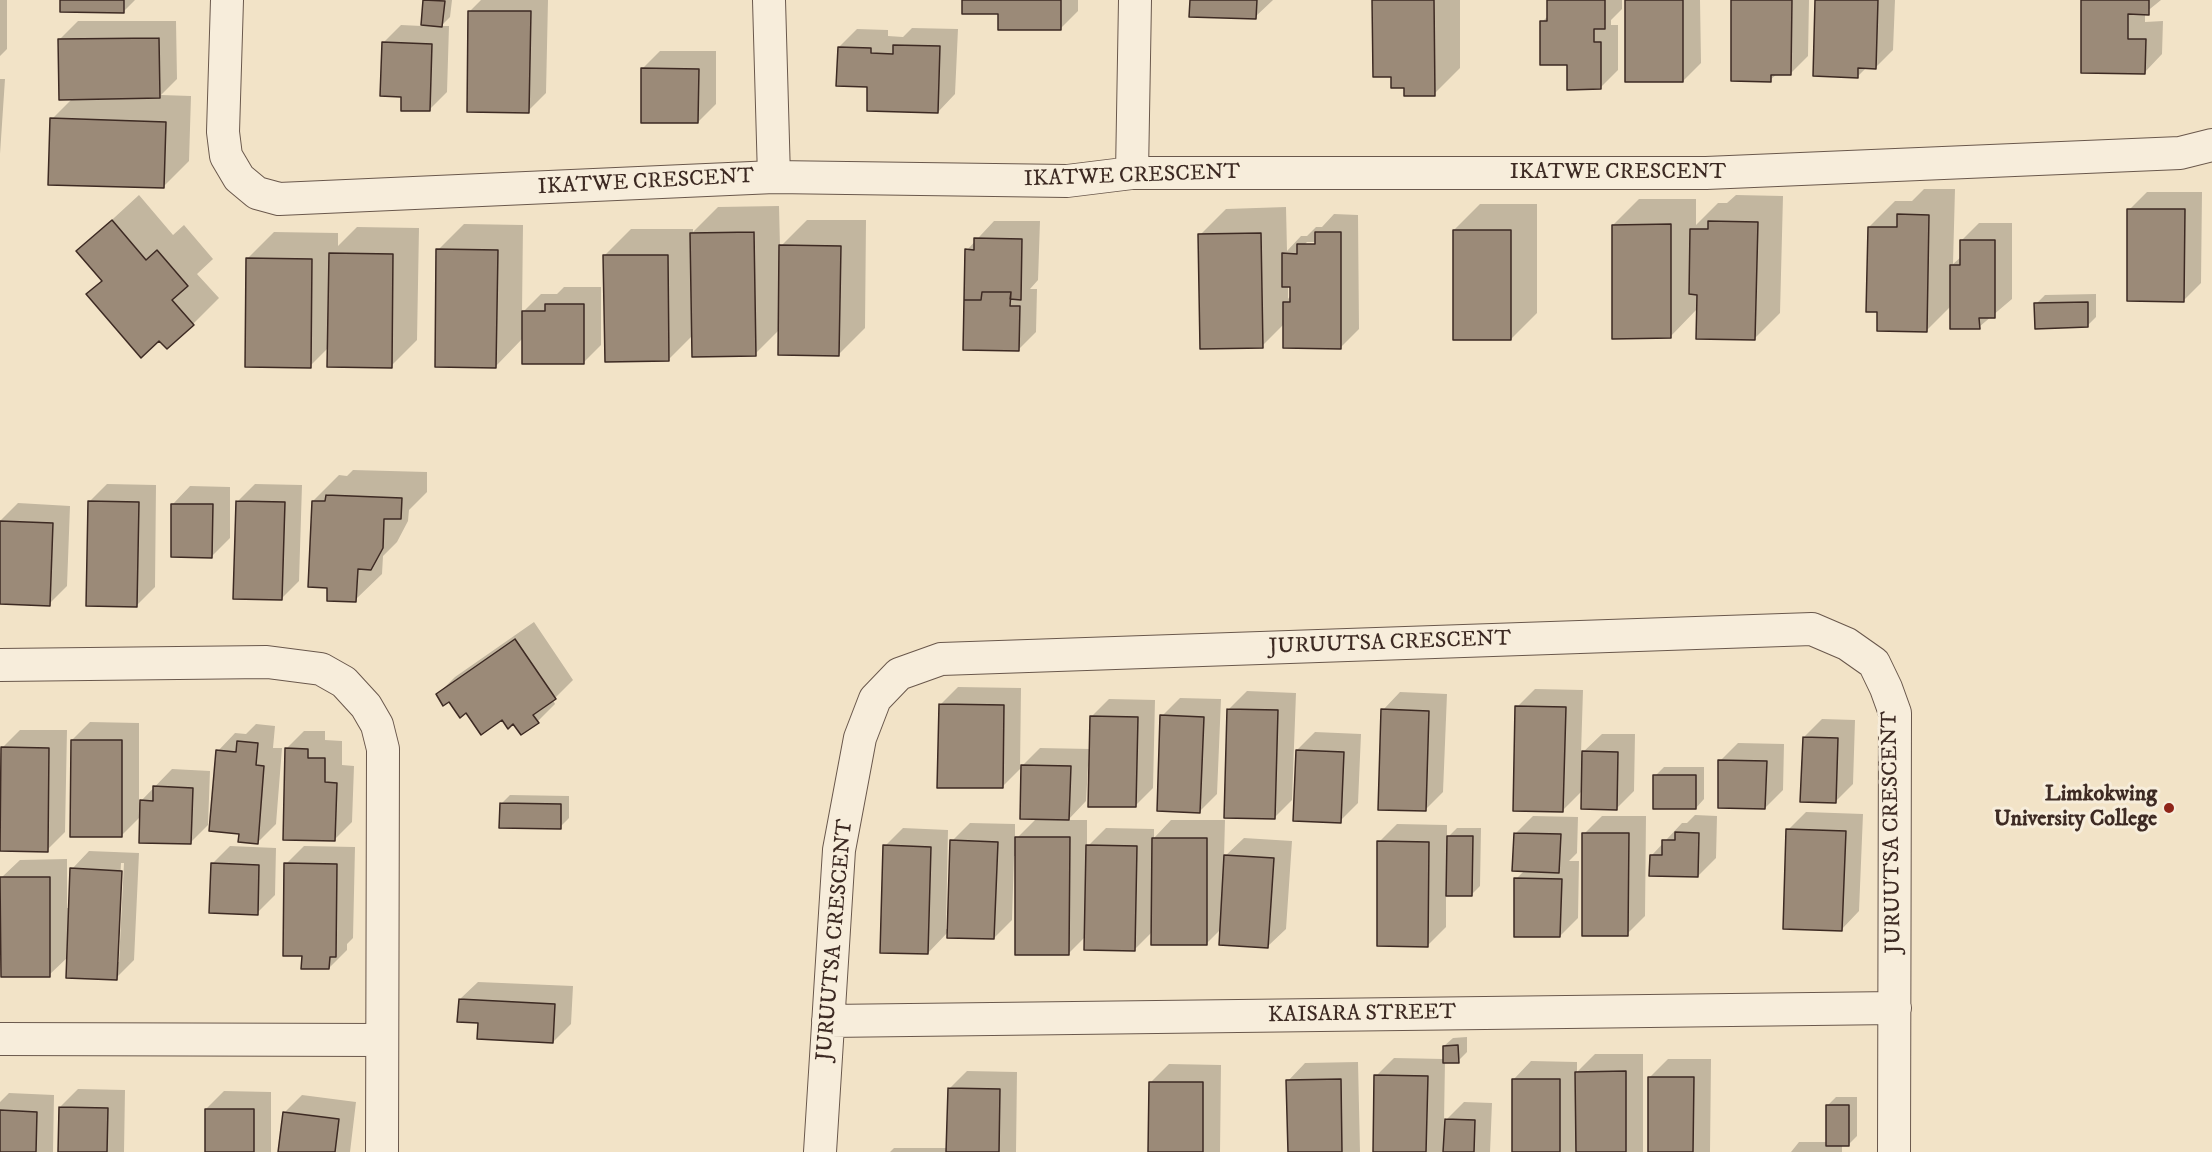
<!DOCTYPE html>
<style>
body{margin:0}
canvas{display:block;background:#f2e3c7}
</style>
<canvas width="2212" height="1152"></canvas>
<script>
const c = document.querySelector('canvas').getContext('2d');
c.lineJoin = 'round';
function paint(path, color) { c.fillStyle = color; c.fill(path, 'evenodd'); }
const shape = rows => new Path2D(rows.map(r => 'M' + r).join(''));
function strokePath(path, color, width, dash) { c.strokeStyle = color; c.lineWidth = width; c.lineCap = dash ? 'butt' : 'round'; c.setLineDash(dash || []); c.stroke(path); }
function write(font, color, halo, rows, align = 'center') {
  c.font = font + ' "IM FELL DW Pica",serif'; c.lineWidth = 6; c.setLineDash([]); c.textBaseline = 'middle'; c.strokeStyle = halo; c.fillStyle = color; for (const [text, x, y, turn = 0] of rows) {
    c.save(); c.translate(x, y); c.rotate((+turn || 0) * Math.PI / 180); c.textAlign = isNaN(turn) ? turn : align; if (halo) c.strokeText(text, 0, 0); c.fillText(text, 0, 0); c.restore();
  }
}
const shadow = shape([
 [0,0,7,0,7,49,0,56],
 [62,0,135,0,124,11],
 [425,0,452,0,450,17,441,26,449,26,447,92,429,110,402,95,383,43,401,25,422,26],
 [481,0,548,0,546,93,528,111,470,11],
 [964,0,1078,0,1078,11,1060,29],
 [1191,0,1273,0,1255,17],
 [1373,0,1460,0,1460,68,1434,94,1406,86,1392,75],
 [1549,0,1622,0,1622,9,1611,20,1611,25,1618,25,1618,70,1600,88,1569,64,1542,22,1549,15],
 [1627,0,1700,0,1701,63,1683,81],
 [1733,0,1809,0,1808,56,1790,74,1777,74,1770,80],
 [1817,0,1895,0,1893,50,1875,68,1867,67,1857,77],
 [2083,0,2161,0,2145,13,2145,22,2163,21,2162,54,2145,72],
 [78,21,176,21,177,79,161,95,191,96,189,161,163,187,52,119,73,98,60,39],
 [912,28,958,29,955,94,938,112,869,86,839,47,857,29,888,30,888,36,903,37],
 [660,51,716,51,716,104,698,122,642,69],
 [0,79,5,79,0,154],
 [1924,189,1955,189,1953,264,1961,257,1961,241,1979,223,2012,223,2012,299,1979,327,1952,305,1927,330,1869,227,1895,201,1912,201],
 [2147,192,2202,192,2201,283,2184,300,2129,210],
 [139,195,173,235,184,225,213,259,197,274,219,298,193,324,160,339,88,294,103,280,78,251],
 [1736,195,1783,196,1780,313,1754,339,1698,308,1670,337,1613,225,1639,199,1696,199,1696,225,1718,203,1727,203],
 [1480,204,1537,204,1537,313,1511,339,1454,230],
 [779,206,780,247,807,220,866,220,865,328,839,354,779,330,755,354,694,334,668,360,605,255,631,229,693,229,693,232,718,207],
 [1286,207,1287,251,1301,236,1307,236,1316,227,1322,227,1334,214,1358,215,1359,329,1341,347,1284,324,1262,346,1200,235,1226,209],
 [1307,242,1322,242,1322,245,1304,245],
 [1288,285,1291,285,1291,295,1288,299],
 [994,221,1040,221,1038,280,1030,289,1037,289,1036,332,1018,350,967,250],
 [464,224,523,225,522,313,541,294,557,294,564,287,601,287,601,345,583,363,523,338,496,366,438,250],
 [357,227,419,228,417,340,391,366,329,347,310,366,248,258,274,232,338,233,338,246],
 [2096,294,2096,317,2087,326,2036,304,2045,295],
 [353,470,427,472,427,492,409,510,408,521,397,542,383,556,382,574,355,600,329,586,313,501,339,475,347,476],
 [107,484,156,485,155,587,137,605,89,502],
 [255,484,302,485,299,581,281,599,238,501],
 [190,486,230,487,230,538,212,556,173,504],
 [18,503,70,506,67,586,49,604,0,602,0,521],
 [534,622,573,680,553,700,555,704,538,721,514,722,466,711,438,694,455,677],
 [958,687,1021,688,1020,768,1040,748,1091,749,1091,717,1109,699,1155,700,1153,788,1135,806,1088,766,1086,801,1068,820,1087,820,1087,847,1106,828,1154,829,1154,838,1171,820,1225,820,1224,857,1244,838,1292,841,1286,929,1268,946,1221,929,1206,944,1153,931,1134,950,1086,936,1069,953,1017,856,1014,856,1012,920,994,938,948,932,928,953,885,846,903,828,948,830,946,929,948,929,952,841,970,823,1015,824,1015,840,1037,818,1022,767,1002,787,940,705],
 [1535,689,1583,690,1581,754,1602,734,1635,734,1634,791,1616,809,1583,790,1563,810,1517,707],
 [1247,691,1296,693,1292,800,1274,818,1229,709],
 [1400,692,1447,694,1443,792,1425,810,1383,710],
 [1180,698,1221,699,1217,794,1199,812,1162,716],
 [1822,719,1855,720,1853,784,1835,802,1804,737],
 [90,722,139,723,139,803,172,769,210,771,208,825,190,843,141,816,121,836,72,740],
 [256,724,275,726,273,748,282,748,276,824,258,842,240,832,218,751,235,733,246,734],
 [20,730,67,730,65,832,47,850,2,748],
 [304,731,325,731,325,740,342,741,342,765,354,766,352,822,334,840,286,749],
 [1315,732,1361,734,1358,803,1340,821,1297,750],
 [1738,743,1784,744,1783,790,1765,808,1720,761],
 [1664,767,1704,767,1704,799,1696,808,1655,776],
 [510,795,569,796,569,818,560,827,501,804],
 [1806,812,1863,814,1859,911,1842,929,1788,830],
 [1695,815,1717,816,1716,858,1698,876,1652,855,1682,823,1687,823],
 [1533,816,1578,817,1577,853,1569,861,1579,861,1578,918,1560,936,1516,879,1525,870,1515,834],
 [1602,816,1646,816,1645,916,1627,934,1584,834],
 [1397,824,1447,825,1447,838,1457,828,1481,828,1480,886,1471,895,1446,895,1446,927,1428,945,1379,842],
 [230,846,276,848,275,895,257,913,212,864],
 [304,846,355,847,353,938,347,944,347,950,329,968,303,954,286,864],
 [89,851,139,853,134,960,116,978,68,957,49,975,2,877,20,860,67,859,67,908,70,908,72,869],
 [121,863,124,863,119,962,116,962],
 [478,982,573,986,571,1024,553,1042,479,1021,460,999],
 [1467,1037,1467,1052,1458,1061,1445,1061,1444,1122,1464,1102,1492,1103,1490,1152,1374,1152,1376,1076,1394,1058,1444,1059,1444,1046,1453,1038],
 [1595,1054,1643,1054,1643,1152,1513,1152,1514,1079,1531,1061,1577,1062,1577,1072],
 [1668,1059,1711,1059,1710,1152,1649,1152,1650,1077],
 [1358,1062,1360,1152,1289,1152,1288,1081,1305,1063],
 [1169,1064,1221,1065,1220,1152,1150,1152,1151,1082],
 [967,1071,1017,1072,1016,1152,890,1152,894,1148,948,1148,949,1089],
 [78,1089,125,1090,124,1152,59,1152,60,1107],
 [224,1091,271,1092,271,1152,207,1152,206,1109],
 [9,1093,54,1095,53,1152,0,1152,0,1102],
 [302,1095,356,1102,350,1152,279,1152,284,1113],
 [1836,1097,1857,1097,1857,1136,1849,1144,1842,1144,1842,1152,1791,1152,1799,1142,1827,1142,1827,1106]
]);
const building = shape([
 [60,0,124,0,124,13,60,12,60,0],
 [423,0,445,1,442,27,421,25,423,0],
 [962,0,1061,0,1061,30,998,30,998,14,962,14,962,0],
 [1190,0,1257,0,1256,19,1189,17,1190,0],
 [1372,0,1434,0,1435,96,1404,96,1404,88,1391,88,1391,77,1373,77,1372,0],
 [1547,0,1605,0,1605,29,1594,29,1594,42,1601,42,1601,89,1567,90,1567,65,1540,65,1540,21,1547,21,1547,0],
 [1625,0,1683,0,1683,82,1625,82,1625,0],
 [1731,0,1792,0,1791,75,1771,75,1771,82,1731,81,1731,0],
 [1815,0,1878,0,1876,69,1858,68,1858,78,1813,76,1815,0],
 [2081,0,2149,0,2149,15,2128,14,2128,39,2146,39,2145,74,2081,73,2081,0],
 [468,11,531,11,529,113,467,112,468,11],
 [159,38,160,98,59,100,58,39,159,38],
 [382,42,432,44,430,111,401,111,401,97,380,96,382,42],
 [893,45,940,46,938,113,867,111,867,87,836,86,838,47,871,48,871,53,893,54,893,45],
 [641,68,699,69,698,123,641,123,641,68],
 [50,118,166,122,164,188,48,185,50,118],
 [2127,209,2185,209,2184,302,2127,301,2127,209],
 [1897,214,1929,215,1927,332,1877,331,1877,312,1866,312,1868,227,1897,227,1897,214],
 [112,220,146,260,157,250,188,286,172,300,194,325,167,349,159,341,141,358,86,294,102,281,76,251,112,220],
 [1708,221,1758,222,1755,340,1696,339,1697,295,1689,294,1690,229,1708,229,1708,221],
 [1671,224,1671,338,1612,339,1612,225,1671,224],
 [1453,230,1511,230,1511,340,1453,340,1453,230],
 [754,232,756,356,692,357,690,233,754,232],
 [1315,232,1341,232,1341,349,1283,348,1283,302,1290,302,1290,287,1282,287,1282,253,1297,254,1297,244,1315,244,1315,232],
 [1261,233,1263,348,1200,349,1198,234,1261,233],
 [974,238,1022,239,1021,300,1010,299,1011,292,982,292,981,300,964,300,965,249,974,250,974,238],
 [1960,240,1995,240,1995,318,1979,318,1980,329,1950,329,1950,265,1960,265,1960,240],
 [779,245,841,246,839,356,778,355,779,245],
 [436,249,498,250,496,368,435,367,436,249],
 [329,253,393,254,392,368,327,367,329,253],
 [603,255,668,255,669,361,605,362,603,255],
 [246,258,312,259,311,368,245,367,246,258],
 [982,292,1011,292,1010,306,1020,306,1019,351,963,350,964,300,981,300,982,292],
 [2088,302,2088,327,2035,329,2034,303,2088,302],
 [545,304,584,304,584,364,522,364,522,311,545,311,545,304],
 [326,495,402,498,401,519,384,519,383,548,371,570,358,569,356,602,327,601,327,588,308,587,312,501,325,501,326,495],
 [88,501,139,502,137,607,86,606,88,501],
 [236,501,285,502,282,600,233,599,236,501],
 [171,504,213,504,212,558,171,557,171,504],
 [0,521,53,523,50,606,0,604,0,521],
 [515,639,556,699,533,715,539,723,521,735,513,724,508,729,502,720,481,735,466,713,460,718,449,702,443,706,436,694,515,639],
 [939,704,1004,705,1003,788,937,788,939,704],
 [1515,706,1566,707,1563,812,1513,811,1515,706],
 [1227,709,1278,710,1275,819,1224,818,1227,709],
 [1381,709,1429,711,1426,811,1378,810,1381,709],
 [1160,715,1204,717,1200,813,1157,811,1160,715],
 [1090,716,1138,717,1136,807,1088,807,1090,716],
 [1803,737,1838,738,1836,803,1800,802,1803,737],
 [71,740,122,740,122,837,70,837,71,740],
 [237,741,258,743,256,765,264,766,258,844,238,842,239,834,209,831,216,750,236,752,237,741],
 [1,747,49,748,48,852,0,851,1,747],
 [285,748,308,749,308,758,325,758,325,782,337,783,335,841,283,840,285,748],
 [1296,750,1344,752,1341,823,1293,821,1296,750],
 [1582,751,1618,752,1617,810,1581,809,1582,751],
 [1718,760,1767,761,1765,809,1718,808,1718,760],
 [1021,765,1071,766,1069,820,1020,819,1021,765],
 [1653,775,1696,775,1696,809,1653,809,1653,775],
 [153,786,193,788,191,844,139,843,140,800,153,801,153,786],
 [500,803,561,804,561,829,499,828,500,803],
 [1786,829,1846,831,1842,931,1783,929,1786,829],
 [1675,832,1699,833,1698,877,1649,876,1650,855,1662,855,1662,840,1675,840,1675,832],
 [1514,833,1561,834,1559,873,1512,871,1514,833],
 [1582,833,1629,833,1628,936,1582,936,1582,833],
 [1447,836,1473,836,1472,896,1446,896,1447,836],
 [1015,837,1070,837,1069,955,1015,955,1015,837],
 [1152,838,1207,838,1207,945,1151,945,1152,838],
 [950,840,998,842,994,939,947,938,950,840],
 [1377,841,1429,842,1428,947,1377,946,1377,841],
 [883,845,931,847,928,954,880,953,883,845],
 [1086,845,1137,846,1135,951,1084,950,1086,845],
 [1224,855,1274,858,1268,948,1219,945,1224,855],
 [211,863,259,865,258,915,209,913,211,863],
 [284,863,337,864,336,957,330,957,329,969,301,969,302,956,283,956,284,863],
 [70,868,122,871,117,980,66,978,70,868],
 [0,877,50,877,50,977,1,977,0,877],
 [1514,878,1562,879,1560,937,1514,937,1514,878],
 [459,999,555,1004,553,1043,477,1039,478,1023,457,1022,459,999],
 [1458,1045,1459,1063,1443,1063,1443,1046,1458,1045],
 [1626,1071,1626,1152,1576,1152,1575,1072,1626,1071],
 [1374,1075,1428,1076,1426,1152,1373,1152,1374,1075],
 [1648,1077,1694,1077,1693,1152,1648,1152,1648,1077],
 [1341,1079,1342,1152,1288,1152,1286,1080,1341,1079],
 [1512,1079,1560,1079,1560,1152,1512,1152,1512,1079],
 [1149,1082,1203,1082,1203,1152,1148,1152,1149,1082],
 [948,1088,1000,1089,999,1152,946,1152,948,1088],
 [1826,1105,1849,1105,1849,1146,1826,1146,1826,1105],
 [59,1107,108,1108,107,1152,58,1152,59,1107],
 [205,1109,254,1109,254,1152,205,1152,205,1109],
 [0,1110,37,1112,36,1152,0,1152,0,1110],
 [283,1112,339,1119,335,1152,278,1152,283,1112],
 [1445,1119,1475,1120,1474,1152,1443,1152,1445,1119]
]);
const minor = shape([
 [227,0,223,132,226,156,239,178,257,193,279,199,774,177,1067,181,1132,173,1706,173,2180,153,2212,145],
 [769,0,774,177],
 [1132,173,1135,0],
 [0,665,267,662,321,669,344,682,366,706,377,725,383,749,382,1152],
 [828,1021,1895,1008],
 [0,1039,382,1040],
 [820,1152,839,850,860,738,875,699,899,674,941,659,1812,629,1847,644,1874,663,1886,688,1895,713,1894,1152]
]);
const markers = [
 [2169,808,6,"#8f2418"]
];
const streetNames = [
 ["IKATWE CRESCENT",1618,173],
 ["IKATWE CRESCENT",1132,177,-2],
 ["IKATWE CRESCENT",646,183,-3],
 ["JURUUTSA CRESCENT",1390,644,-2],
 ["JURUUTSA CRESCENT",1893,832,-91],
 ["JURUUTSA CRESCENT",836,940,-85],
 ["KAISARA STREET",1362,1015,-1]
];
const poiNames = [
 ["Limkokwing",2157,795],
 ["University College",2157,820]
];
paint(shadow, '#0003');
paint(building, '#9b8a78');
strokePath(building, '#3d2a23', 1.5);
strokePath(minor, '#6a584c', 34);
strokePath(minor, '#f7eddb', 32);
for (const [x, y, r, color] of markers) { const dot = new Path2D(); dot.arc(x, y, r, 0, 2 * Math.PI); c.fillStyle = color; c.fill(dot); strokePath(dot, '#f7eddb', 2); }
write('22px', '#3d2a23', '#f7eddb', streetNames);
write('bold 22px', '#3d2a23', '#f7eddb', poiNames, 'right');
</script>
